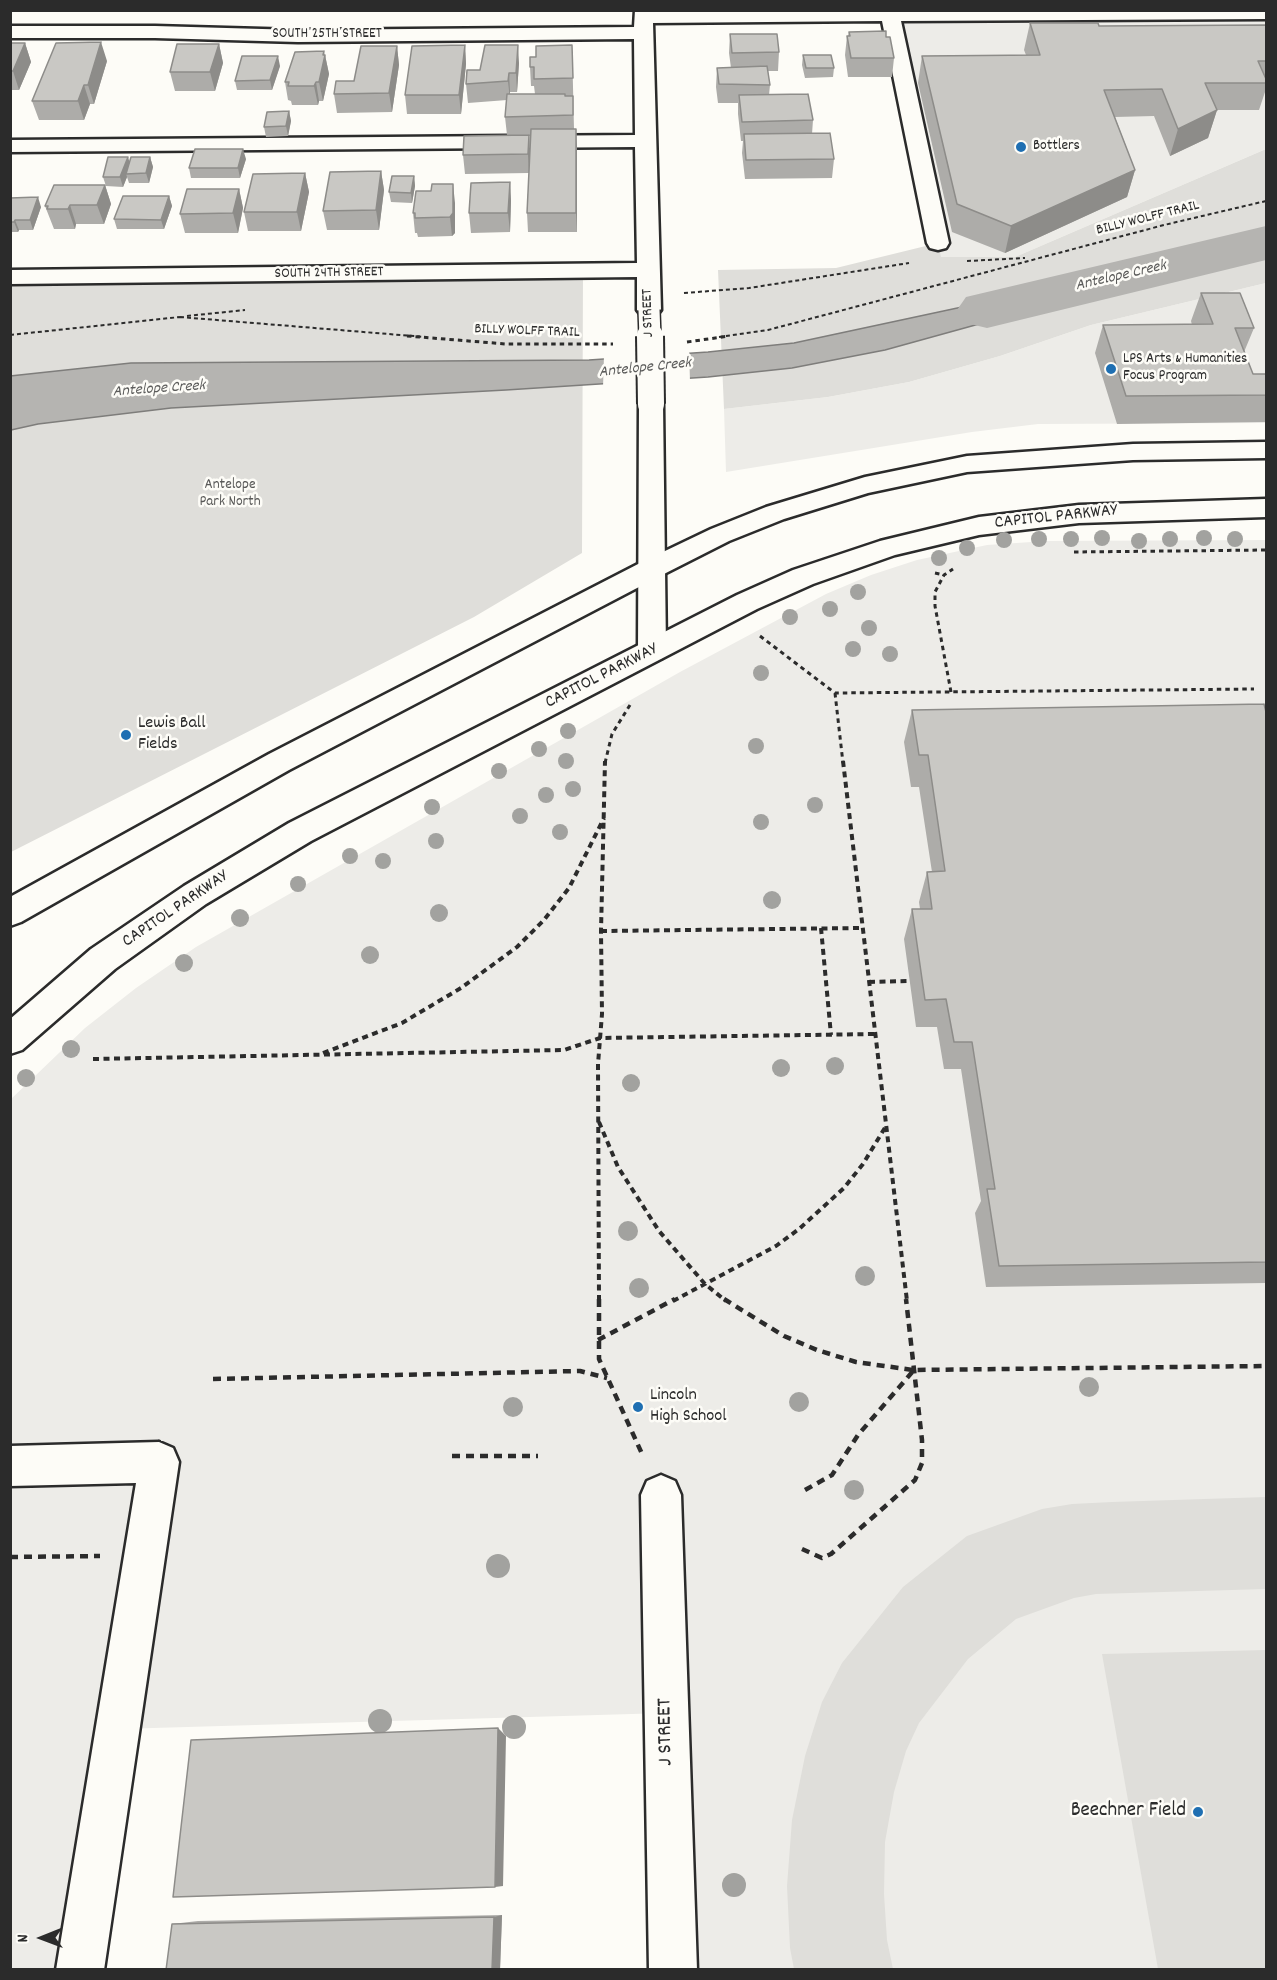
<!DOCTYPE html>
<style>
body{margin:0}
#map{position:relative;width:1277px;height:1980px;overflow:hidden;background:#fdfcf7;font-family:Dekko,sans-serif}
canvas{display:block}
.frame{position:absolute;inset:0;border:12px solid #2b2b2b;pointer-events:none}
.north{position:absolute;left:12px;top:1908px;width:60px;height:60px;-webkit-text-stroke:4px #fdfcf7;paint-order:stroke;rotate:269deg;font-size:16px;font-weight:700;line-height:24px;text-align:center;color:#2b2b2b}
.north::after{content:'';display:block;margin:auto;width:21px;height:27px;background:#2b2b2b;clip-path:polygon(50% 0,100% 100%,50% 72%,0 100%)}
</style>
<div id="map">
<canvas width="1277" height="1980"></canvas>
<div class="frame"></div>
<div class="north">N</div>
</div>
<script>
const c = document.querySelector('canvas').getContext('2d');
c.lineJoin = 'round';
function paint(path, color) { c.fillStyle = color; c.fill(path, 'evenodd'); }
const shape = rows => new Path2D(rows.map(r => 'M' + r).join(''));
function strokePath(path, color, width, dash) { c.strokeStyle = color; c.lineWidth = width; c.lineCap = dash ? 'butt' : 'round'; c.setLineDash(dash || []); c.stroke(path); }
function write(font, color, halo, rows, align = 'center') {
  c.font = font + ' Dekko,sans-serif'; c.lineWidth = 5; c.setLineDash([]); c.textBaseline = 'middle'; c.strokeStyle = halo; c.fillStyle = color; for (const [text, x, y, turn = 0] of rows) {
    c.save(); c.translate(x, y); c.rotate((+turn || 0) * Math.PI / 180); c.textAlign = isNaN(turn) ? turn : align; if (halo) c.strokeText(text, 0, 0); c.fillText(text, 0, 0); c.restore();
  }
}
const built = shape([
 [1266,11,1266,149,1015,257,940,257,890,15],
 [1266,283,1266,423,1038,424,972,432,726,472,724,409,828,397,909,382,1000,356,1091,325],
 [1266,540,1266,1969,673,1969,666,1713,119,1729,80,1969,11,1969,10,1100,85,1028,136,988,196,947,680,672,826,594,871,575,917,560,987,545,1046,541]
]);
const green = shape([
 [1266,149,1266,283,1091,325,1000,356,909,382,828,397,724,409,718,270,836,268,938,243,941,257,1015,257],
 [583,271,582,553,474,617,11,852,11,277],
 [1266,1497,1266,1589,1096,1594,1074,1598,1016,1619,968,1659,919,1723,906,1751,894,1792,885,1842,884,1894,887,1940,893,1969,794,1969,790,1948,787,1886,792,1820,805,1756,822,1702,842,1663,903,1587,967,1536,1042,1509,1072,1504,1112,1502],
 [1266,1650,1266,1969,1158,1969,1102,1654]
]);
const water = shape([
 [1102,282,1026,311,885,350,792,368,708,377,506,390,171,408,38,424,11,430,10,376,131,363,589,360,708,352,794,343,962,307,1102,282]
]);
const pier = shape([
 [689,350,690,381,603,387,604,356]
]);
const river = shape([
 [1266,226,1266,260,987,328,966,323,957,310,966,297,1266,226]
]);
const pathFar3 = shape([
 [967,261,1025,258],
 [684,293,749,288,909,263],
 [187,316,245,310],
 [180,317,425,337],
 [10,335,180,317],
 [719,337,768,330,1164,225,1266,201]
]);
const pathFar2 = shape([
 [407,336,506,344,613,344],
 [687,342,729,336],
 [1074,552,1266,550],
 [935,573,944,575],
 [760,636,835,693,1254,689],
 [951,692,935,606,935,592,944,575,953,569],
 [835,693,843,763],
 [605,763,612,734,630,705]
]);
const pathFar1 = shape([
 [843,761,907,1301],
 [821,928,831,1035],
 [601,931,863,928],
 [869,982,910,981],
 [323,1053,402,1023,461,988,517,947,544,920,569,888,604,818],
 [93,1059,564,1050,600,1038,876,1034],
 [599,1122,618,1167,659,1231,705,1284,726,1301],
 [599,1301,598,1064,602,1014,601,931,605,761],
 [673,1301,776,1246,799,1229,844,1188,863,1164,886,1126]
]);
const path = shape([
 [599,1299,599,1359,643,1456],
 [724,1299,784,1336,817,1350,856,1362,913,1370],
 [598,1340,675,1299],
 [213,1379,580,1371,607,1378],
 [452,1456,538,1456],
 [805,1490,832,1475,858,1435,914,1370,1266,1366],
 [802,1549,822,1558,831,1554,915,1480,922,1463,922,1440,906,1299],
 [10,1557,100,1556]
]);
const minor = shape([
 [635,10,1266,10,1266,19,901,21,949,243,946,248,938,250,930,248,927,243,882,21,653,23,661,310,657,315,649,317,641,315,637,310,637,277,10,284,10,270,637,263,635,147,10,152,10,140,635,135,634,39,298,42,155,38,10,38,10,26,155,26,298,30,634,27,635,10],
 [651,396,660,399,663,404,666,651,662,658,652,661,642,658,638,651,639,404,642,399,651,396],
 [159,1442,173,1448,179,1462,104,1970,56,1970,136,1483,10,1486,10,1446,159,1442],
 [661,1475,675,1481,681,1495,697,1970,649,1970,641,1495,647,1481,661,1475]
]);
const major = shape([
 [1266,442,1266,458,1133,460,967,472,868,493,784,519,729,541,660,576,289,770,21,922,10,926,10,897,269,754,642,562,711,529,766,507,865,477,967,456,1133,444,1266,442],
 [1266,499,1266,517,1079,523,979,535,895,555,813,584,757,609,311,841,206,904,115,969,22,1050,10,1054,10,1019,91,949,184,886,289,823,737,595,793,570,880,541,979,517,1079,505,1266,499]
]);
const minorBridgeFar1 = shape([
 [649,310,650,337]
]);
const minorBridge = shape([
 [650,336,651,404]
]);
const trees = [
 [1102,538,8],
 [1204,538,8],
 [1039,539,8],
 [1071,539,8],
 [1170,539,8],
 [1235,539,8],
 [1004,540,8],
 [1139,541,8],
 [967,548,8],
 [939,558,8],
 [858,592,8],
 [830,609,8],
 [790,617,8],
 [869,628,8],
 [853,649,8],
 [890,654,8],
 [761,673,8],
 [568,731,8],
 [756,746,8],
 [539,749,8],
 [566,761,8],
 [499,771,8],
 [573,789,8],
 [546,795,8],
 [815,805,8],
 [432,807,8],
 [520,816,8],
 [761,822,8],
 [560,832,8],
 [436,841,8],
 [350,856,8],
 [383,861,8],
 [298,884,8],
 [772,900,9],
 [439,913,9],
 [240,918,9],
 [370,955,9],
 [184,963,9],
 [71,1049,9],
 [835,1066,9],
 [781,1068,9],
 [26,1078,9],
 [631,1083,9],
 [628,1231,10],
 [865,1276,10],
 [639,1288,10],
 [1089,1387,10],
 [799,1402,10],
 [513,1407,10],
 [854,1490,10],
 [498,1566,12],
 [380,1721,12],
 [514,1727,12],
 [734,1885,12]
];
const wall = shape([
 [371,10,408,10,408,12,371,12],
 [1030,23,1099,26,1266,25,1266,89,1259,110,1217,110,1208,138,1170,156,1154,116,1115,117,1135,170,1127,197,1005,253,952,232,918,83,922,56,1026,55,1024,50],
 [849,32,894,58,892,77,848,77,845,55,847,36,848,36],
 [730,34,779,52,778,71,768,71,770,85,769,95,813,120,812,134,834,159,832,178,745,179,742,153,743,141,741,141,738,114,738,103,718,103,716,87,717,68,731,68,729,53],
 [10,43,25,43,31,62,19,90,10,90],
 [219,44,223,63,215,91,175,91,170,72],
 [465,45,466,64,461,114,407,114,405,95],
 [572,45,574,129,577,148,577,232,528,232,527,213,529,173,465,174,463,155,507,135,505,117,507,100,468,103,466,84,480,70,519,63,517,92,510,92,510,94,535,94,534,86,531,86,530,67,536,57],
 [529,136,530,136,530,154],
 [397,46,399,65,392,112,337,113,334,94,354,81],
 [324,51,324,55,325,55,329,74,323,101,319,101,318,105,292,105,291,101,288,100,285,82],
 [803,55,834,68,833,77,805,78,802,65],
 [107,61,94,104,90,104,84,120,39,120,32,101],
 [280,66,272,90,237,90,235,81],
 [289,111,291,121,288,136,266,137,264,127],
 [150,157,153,167,149,183,129,183,127,177,123,187,106,186,103,177,129,162],
 [246,159,240,178,191,178,189,168],
 [381,171,384,190,379,230,327,230,323,211],
 [305,173,309,192,301,231,248,231,244,212],
 [414,176,415,186,412,203,391,202,389,192],
 [510,182,511,201,510,232,471,233,469,213],
 [105,185,111,204,104,224,76,224,75,229,54,229,45,206],
 [239,189,243,208,238,233,185,233,180,214],
 [169,196,172,206,164,229,117,229,114,219],
 [10,198,41,207,33,230,19,230,18,232,10,232],
 [455,203,455,233,452,236,418,237,417,233,415,233,413,213],
 [1201,293,1254,328,1244,352,1253,374,1266,374,1266,422,1117,424,1095,353,1103,325,1192,325,1191,321],
 [912,710,1266,712,1266,1283,986,1287,975,1213,981,1201,961,1069,944,1069,937,1027,916,1027,904,939,912,909,920,909,919,902,927,872,932,872,919,787,911,787,904,742],
 [502,1915,500,1970,172,1924,198,1921]
]);
const shadedWall = shape([
 [101,42,107,61,94,104,88,85],
 [25,43,31,62,19,90,13,71],
 [219,44,223,63,215,91,210,72],
 [465,45,466,64,461,114,459,95],
 [518,45,519,63,517,92,516,73],
 [397,46,399,65,392,112,389,93],
 [324,51,325,58,325,55,329,74,323,101,319,82],
 [278,56,280,66,272,90,270,80],
 [509,73,510,92,510,100,508,81],
 [316,82,319,101,318,105,314,86],
 [84,85,90,104,84,120,78,101],
 [1217,110,1208,138,1170,156,1178,129],
 [289,111,291,121,288,136,286,126],
 [576,129,577,148,577,232,576,213],
 [529,135,530,154,529,173,528,154],
 [243,149,246,159,240,178,238,168],
 [128,157,131,167,126,174,127,177,123,187,120,177],
 [150,157,153,167,149,183,146,173],
 [1135,170,1127,197,1005,253,1011,226],
 [381,171,384,190,379,230,376,210],
 [305,173,309,192,301,231,297,212],
 [414,176,415,186,412,203,411,193],
 [510,182,511,201,510,232,508,213],
 [453,184,455,203,455,233,452,236,450,217],
 [105,185,111,204,104,224,97,205],
 [239,189,243,208,238,233,233,213],
 [169,196,172,206,164,229,161,220],
 [38,197,41,207,33,230,30,220],
 [70,205,76,224,75,229,68,209],
 [15,220,19,230,18,232,14,222],
 [498,1728,506,1736,503,1886,495,1887],
 [502,1915,500,1970,492,1970,494,1917]
]);
const building = shape([
 [1030,23,1098,23,1099,26,1266,25,1266,61,1258,61,1266,79,1266,83,1205,83,1217,110,1178,129,1162,89,1104,90,1135,170,1011,226,957,204,922,56,1040,55,1030,23],
 [886,31,886,37,890,37,894,58,851,58,847,36,850,36,849,32,886,31],
 [730,34,777,34,779,52,732,53,730,34],
 [101,42,88,85,84,85,78,101,32,101,56,43,101,42],
 [10,43,25,43,13,71,10,71,10,43],
 [177,44,219,44,210,72,170,72,177,44],
 [465,45,459,95,405,95,412,46,465,45],
 [485,45,518,45,516,73,509,73,508,81,466,84,467,70,480,70,485,45],
 [572,45,573,78,534,79,534,67,530,67,530,57,536,57,536,46,572,45],
 [361,46,397,46,389,93,334,94,336,81,354,81,361,46],
 [324,51,323,55,325,55,319,82,316,82,314,86,288,86,289,82,285,82,295,52,324,51],
 [803,55,831,55,834,68,806,68,803,55],
 [242,56,278,56,270,80,235,81,242,56],
 [767,66,770,85,719,84,717,68,767,66],
 [507,94,565,94,565,96,573,96,573,115,505,117,507,94],
 [808,94,813,120,742,122,739,95,808,94],
 [289,111,286,126,264,127,267,112,289,111],
 [531,129,576,129,576,213,527,213,531,129],
 [830,133,834,159,746,160,744,134,830,133],
 [529,135,528,154,463,155,464,136,529,135],
 [195,149,243,149,238,168,189,168,195,149],
 [108,157,128,157,120,177,103,177,108,157],
 [131,157,150,157,146,173,126,174,131,157],
 [381,171,376,210,323,211,330,172,381,171],
 [305,173,297,212,244,212,253,174,305,173],
 [392,176,414,176,411,193,389,192,392,176],
 [510,182,508,213,469,213,471,183,510,182],
 [432,184,453,184,453,213,450,217,415,218,415,213,413,213,416,191,431,191,432,184],
 [54,185,105,185,97,205,70,205,68,209,47,209,48,206,45,206,54,185],
 [187,189,239,189,233,213,180,214,187,189],
 [123,196,169,196,161,220,114,219,123,196],
 [38,197,30,220,15,220,14,222,10,222,10,198,38,197],
 [1201,293,1240,293,1254,328,1235,328,1253,374,1266,374,1266,395,1126,396,1103,325,1213,324,1201,293],
 [1264,704,1266,712,1266,1262,999,1266,987,1189,995,1189,972,1042,954,1042,946,999,925,1000,912,909,932,909,927,872,945,871,928,755,919,755,912,710,1264,704],
 [498,1728,495,1887,173,1897,191,1740,498,1728],
 [494,1917,492,1970,166,1970,172,1924,494,1917]
]);
const markers = [
 [1021,147,6,"#1f6fb2"],
 [1111,369,6,"#1f6fb2"],
 [126,735,6,"#1f6fb2"],
 [638,1407,6,"#1f6fb2"],
 [1198,1812,6,"#1f6fb2"]
];
const farStreetnames = [
 ["SOUTH 25TH STREET",327,35],
 ["BILLY WOLFF TRAIL",1148,219,-14],
 ["SOUTH 24TH STREET",329,274,-1],
 ["J STREET",649,313,-92],
 ["BILLY WOLFF TRAIL",527,332,2]
];
const farPoinames = [
 ["Bottlers",1033,147],
 ["LPS Arts & Humanities",1123,360],
 ["Focus Program",1123,377]
];
const farParknames = [
 ["Antelope",230,486],
 ["Park North",230,503]
];
const farWaternames = [
 ["Antelope Creek",1121,277,-13],
 ["Antelope Creek",645,369,-6],
 ["Antelope Creek",159,390,-4]
];
const streetNames = [
 ["CAPITOL PARKWAY",1056,518,-6],
 ["CAPITOL PARKWAY",602,677,-27],
 ["CAPITOL PARKWAY",176,910,-34]
];
const poiNames = [
 ["Lewis Ball",138,725],
 ["Fields",138,746],
 ["Lincoln",650,1397],
 ["High School",650,1418]
];
const nearStreetnames = [
 ["J STREET",667,1732,-91]
];
const nearPoinames = [
 ["Beechner Field",1186,1812]
];
paint(built, '#edece8');
paint(green, '#dfdeda');
paint(water, '#b5b4b1');
strokePath(water, '#7e7d7b', 1.5);
paint(pier, '#fdfcf7');
paint(river, '#b5b4b1');
strokePath(minor, '#2b2b2b', 5);
strokePath(major, '#2b2b2b', 5);
strokePath(pathFar3, '#2b2b2b', 2, [4, 3]);
strokePath(pathFar2, '#2b2b2b', 3, [4.5, 4]);
strokePath(pathFar1, '#2b2b2b', 4, [6, 4.5]);
strokePath(path, '#2b2b2b', 4.5, [8, 6]);
paint(minor, '#fdfcf7');
paint(major, '#fdfcf7');
strokePath(minorBridgeFar1, '#2b2b2b', 24, []);
strokePath(minorBridge, '#2b2b2b', 30, []);
strokePath(minorBridgeFar1, '#fdfcf7', 21);
strokePath(minorBridge, '#fdfcf7', 26);
c.fillStyle = '#a2a29f';
for (const [x, y, r] of trees) { c.beginPath(); c.arc(x, y, r, 0, 2 * Math.PI); c.fill(); }
paint(wall, '#adaca9');
paint(shadedWall, '#8d8c89');
paint(building, '#c9c8c4');
strokePath(building, '#8d8c89', 1.5);
for (const [x, y, r, color] of markers) { const dot = new Path2D(); dot.arc(x, y, r, 0, 2 * Math.PI); c.fillStyle = color; c.fill(dot); strokePath(dot, '#fdfcf7', 2); }
write('15px', '#2b2b2b', '#fdfcf7', farStreetnames);
write('15px', '#2b2b2b', '#fdfcf7', farPoinames, 'left');
write('15px', '#585857', '#fdfcf7', farParknames);
write('italic 16px', '#5b5b5a', '#fdfcf7', farWaternames);
write('18px', '#2b2b2b', '#fdfcf7', streetNames);
write('18px', '#2b2b2b', '#fdfcf7', poiNames, 'left');
write('21px', '#2b2b2b', '#fdfcf7', nearStreetnames);
write('21px', '#2b2b2b', '#fdfcf7', nearPoinames, 'right');
</script>
